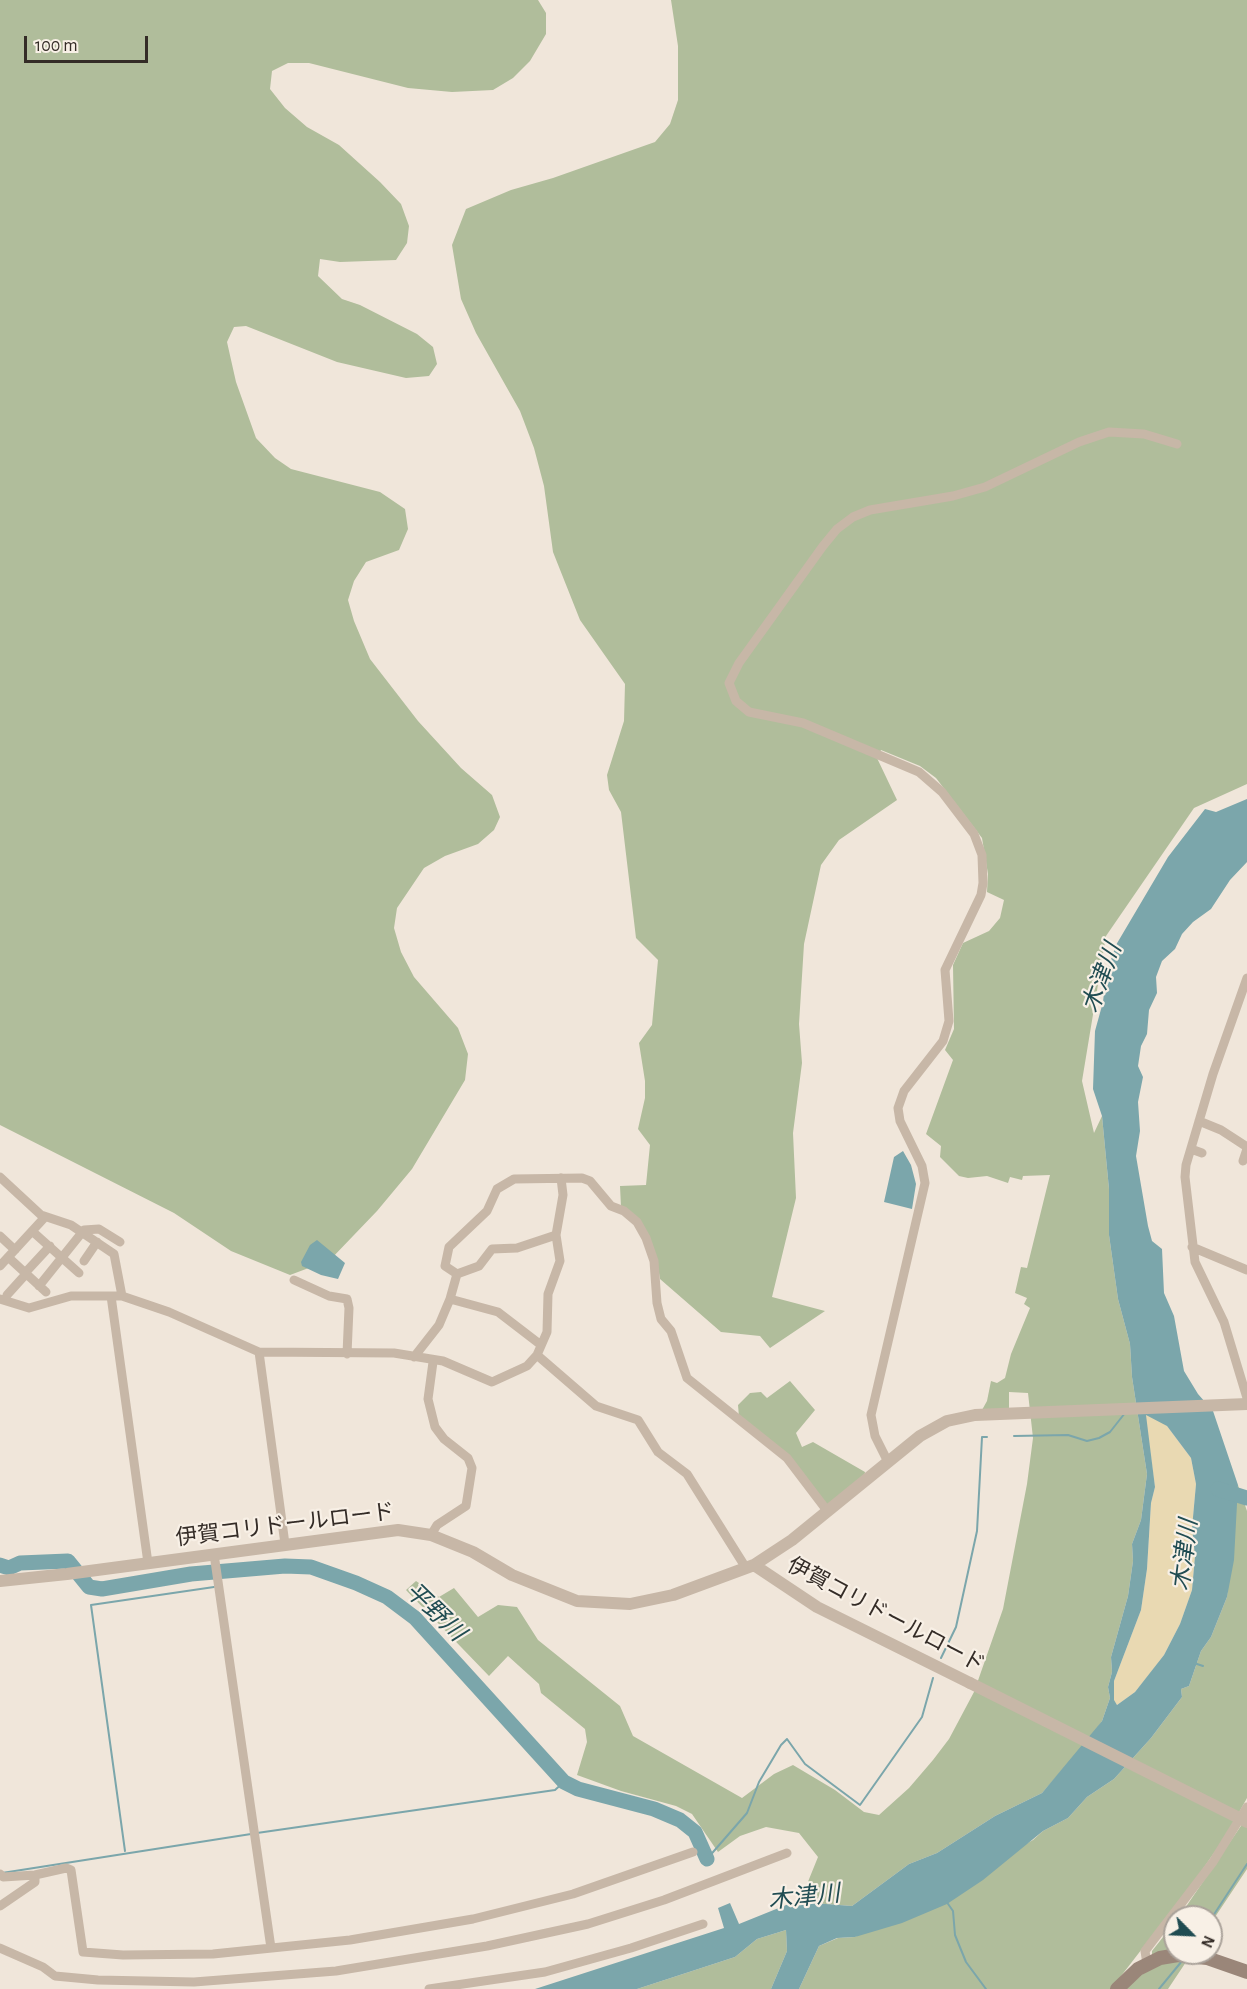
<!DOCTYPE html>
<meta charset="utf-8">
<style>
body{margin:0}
#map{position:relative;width:1247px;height:1989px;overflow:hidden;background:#f0e6da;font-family:"Alegreya Sans",sans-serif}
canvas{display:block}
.north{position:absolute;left:1163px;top:1905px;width:60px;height:60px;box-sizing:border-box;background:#f8f0e6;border:2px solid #aaa29a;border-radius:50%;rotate:114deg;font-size:16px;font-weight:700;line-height:24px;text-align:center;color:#342c27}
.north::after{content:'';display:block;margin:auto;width:21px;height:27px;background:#204c52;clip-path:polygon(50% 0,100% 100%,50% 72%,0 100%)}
.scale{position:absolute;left:24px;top:36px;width:124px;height:27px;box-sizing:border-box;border:3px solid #342c27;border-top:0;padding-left:8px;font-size:18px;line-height:21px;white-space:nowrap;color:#342c27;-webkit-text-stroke:4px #f8f0e6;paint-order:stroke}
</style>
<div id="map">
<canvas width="1247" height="1989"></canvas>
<div class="north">N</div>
<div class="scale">100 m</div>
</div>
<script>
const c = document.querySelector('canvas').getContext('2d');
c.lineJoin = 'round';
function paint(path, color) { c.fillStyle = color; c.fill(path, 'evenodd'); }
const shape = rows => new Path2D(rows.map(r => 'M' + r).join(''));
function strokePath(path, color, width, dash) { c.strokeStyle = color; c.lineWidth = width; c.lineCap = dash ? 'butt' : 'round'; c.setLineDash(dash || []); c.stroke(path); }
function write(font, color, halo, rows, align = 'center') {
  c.font = font + ' "Alegreya Sans","Noto Sans JP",sans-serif'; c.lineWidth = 4.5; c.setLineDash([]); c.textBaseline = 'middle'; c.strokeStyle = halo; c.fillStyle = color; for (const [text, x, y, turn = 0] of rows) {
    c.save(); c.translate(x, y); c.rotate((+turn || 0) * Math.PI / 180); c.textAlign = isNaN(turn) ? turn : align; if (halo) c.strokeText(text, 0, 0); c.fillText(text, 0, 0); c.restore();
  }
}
const green = shape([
 [0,0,538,0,546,13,546,34,530,61,513,78,493,90,452,92,408,88,309,63,288,63,272,71,270,89,285,108,307,127,339,145,380,182,401,204,409,226,407,243,396,260,340,262,320,259,318,276,342,299,360,305,417,334,433,347,437,364,429,376,406,378,337,362,246,326,234,327,227,342,236,382,256,438,275,458,291,469,380,492,405,509,408,529,399,550,366,562,354,581,348,600,354,621,370,659,418,721,461,768,492,795,500,817,494,830,478,844,445,856,424,868,397,908,394,928,401,952,414,977,458,1028,468,1054,465,1080,412,1169,377,1211,330,1260,290,1275,231,1251,174,1213,0,1125],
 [671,0,1247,0,1247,784,1194,808,1106,936,1082,1081,1094,1133,1102,1116,1109,1189,1109,1235,1118,1299,1130,1344,1132,1377,1147,1474,1141,1520,1132,1544,1133,1561,1128,1596,1111,1657,1112,1672,1108,1687,1110,1698,1102,1721,1092,1736,1042,1793,995,1816,937,1853,909,1864,852,1906,813,1903,801,1899,818,1857,799,1833,766,1827,740,1836,718,1852,692,1814,676,1806,621,1791,577,1775,587,1742,585,1729,541,1693,539,1684,508,1656,489,1676,406,1590,416,1581,439,1597,454,1588,478,1617,498,1605,517,1607,538,1640,620,1706,633,1736,742,1798,774,1774,793,1765,835,1790,864,1812,879,1815,909,1788,933,1760,949,1739,974,1692,1003,1609,1027,1484,1033,1438,1028,1393,1009,1392,1009,1409,982,1410,987,1401,991,1381,997,1383,1005,1378,1011,1354,1030,1308,1024,1304,1027,1298,1015,1293,1021,1267,1027,1268,1050,1175,1023,1176,1022,1180,1010,1177,1008,1183,987,1176,968,1178,959,1176,940,1157,941,1146,926,1134,953,1060,945,1050,954,1029,953,965,963,943,989,931,1000,918,1004,900,987,892,988,874,982,838,936,778,920,766,881,750,877,758,897,800,839,840,821,865,804,944,799,1024,802,1063,793,1133,796,1198,772,1297,825,1311,770,1348,760,1336,721,1332,660,1279,657,1261,647,1236,621,1207,620,1186,646,1185,650,1145,638,1129,645,1098,645,1081,639,1043,652,1025,658,960,636,938,621,812,609,790,607,775,624,721,625,684,580,620,553,552,544,486,534,448,520,411,476,333,461,299,452,245,466,209,511,190,553,178,655,142,670,124,678,100,678,46],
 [790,1381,815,1410,796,1433,802,1447,813,1442,865,1472,864,1478,831,1506,825,1504,812,1485,739,1417,738,1405,750,1393,761,1392,767,1398],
 [1238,1485,1247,1511,1247,1798,1227,1834,1196,1879,1111,1989,799,1989,819,1946,838,1938,855,1937,1033,1840,1043,1831,1068,1818,1087,1797,1114,1779,1151,1738,1182,1697,1181,1689,1189,1686,1201,1651,1211,1637,1227,1597],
 [1247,1817,1247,1869,1211,1923,1211,1917,1179,1917],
 [1175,1922,1175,1953,1192,1953,1168,1989,1125,1989,1152,1966,1152,1951],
 [786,1930,787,1951,771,1989,637,1989,735,1957,757,1939]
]);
const sand = shape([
 [1145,1414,1157,1418,1167,1426,1191,1458,1196,1484,1192,1528,1195,1556,1192,1590,1180,1624,1164,1655,1148,1676,1135,1692,1117,1705,1114,1701,1114,1681,1141,1610,1147,1569,1151,1503,1155,1487]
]);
const water = shape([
 [1247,799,1247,862,1230,880,1211,909,1193,922,1182,934,1175,949,1162,961,1156,977,1157,993,1149,1010,1147,1034,1141,1046,1138,1066,1143,1077,1138,1102,1140,1131,1136,1156,1148,1226,1152,1241,1162,1249,1164,1293,1174,1316,1184,1371,1198,1394,1213,1411,1238,1485,1234,1560,1227,1597,1211,1637,1201,1651,1189,1686,1181,1689,1182,1697,1151,1738,1114,1779,1087,1797,1068,1818,1043,1831,983,1880,947,1904,902,1923,855,1937,837,1938,819,1946,799,1989,771,1989,787,1951,786,1930,757,1939,735,1957,637,1989,535,1989,724,1928,718,1908,730,1903,739,1924,801,1899,813,1903,852,1906,909,1864,937,1853,995,1816,1042,1793,1102,1721,1110,1698,1108,1687,1112,1672,1111,1657,1128,1596,1133,1561,1132,1544,1141,1520,1147,1474,1132,1377,1130,1344,1118,1299,1109,1235,1109,1189,1102,1116,1093,1089,1095,1031,1103,1002,1106,974,1116,945,1168,857,1205,809,1216,812],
 [1146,1415,1167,1426,1191,1458,1196,1484,1192,1528,1195,1556,1192,1590,1180,1624,1164,1655,1135,1692,1117,1705,1114,1700,1114,1681,1141,1610,1147,1569,1151,1503,1155,1487],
 [903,1151,911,1165,916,1184,912,1209,884,1202,894,1157],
 [317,1240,345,1263,338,1279,321,1275,302,1266,301,1262,310,1245]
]);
const stream = shape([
 [1014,1436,1068,1435,1087,1441,1099,1438,1110,1432,1125,1413],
 [941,1658,956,1627,977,1531,982,1437,987,1437],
 [1194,1663,1203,1666],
 [257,1833,555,1790,564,1782],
 [125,1851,91,1605,214,1587],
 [707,1859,747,1813,759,1782,781,1745,787,1739,805,1764,860,1805,922,1717,933,1678],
 [2,1873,251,1834],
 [946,1901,953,1911,955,1935,966,1962,986,1989],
 [1211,1919,1247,1864],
 [1159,1989,1182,1961]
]);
const river = shape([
 [1218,1489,1247,1498],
 [0,1565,9,1568,20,1563,68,1561,89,1587,102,1589,191,1574,285,1566,311,1567,356,1583,387,1597,415,1618,564,1782,578,1789,654,1809,680,1820,695,1832,707,1859]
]);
const minor = shape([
 [1247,978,1213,1074,1186,1165,1185,1177,1195,1262,1224,1322,1247,1398],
 [1199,1121,1221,1130,1247,1147],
 [1191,1149,1202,1153],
 [1243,1161,1247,1149],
 [0,1177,41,1215,71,1225,114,1254,122,1296],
 [32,1231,79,1273],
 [0,1236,15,1250],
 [1192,1247,1247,1270],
 [8,1257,46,1292],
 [84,1261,97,1242],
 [0,1266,45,1217],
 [25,1273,50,1246],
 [457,1274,479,1266,492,1249,517,1248,556,1235],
 [294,1280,329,1296,347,1299,349,1308,347,1354],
 [39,1286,84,1230,99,1229,120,1242],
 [7,1295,26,1274],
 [111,1296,148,1563],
 [0,1299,29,1308,71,1296,122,1296,169,1312,259,1352,394,1353,443,1361,492,1382,527,1366,537,1355,547,1332,548,1294,560,1261,556,1235,563,1195,561,1178],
 [450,1299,498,1312,541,1345],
 [259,1352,285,1544],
 [537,1355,596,1406,638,1420,658,1452,687,1474,746,1568],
 [414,1357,439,1325,450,1299,457,1274,445,1266,449,1247,487,1211,497,1189,514,1179,582,1178,590,1181,611,1206,624,1211,637,1222,646,1238,654,1261,657,1303,661,1319,671,1331,687,1378,787,1458,828,1512],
 [888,1462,875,1436,871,1415,925,1183,922,1166,900,1121,898,1108,904,1091,943,1041,949,1021,945,970,981,895,983,883,982,855,974,834,942,792,919,772,803,723,749,712,736,701,729,683,739,663,823,546,837,529,853,517,870,510,953,496,985,487,1079,442,1109,432,1144,434,1177,444],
 [431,1535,437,1525,466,1506,472,1468,468,1458,444,1439,435,1427,428,1399,433,1362],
 [214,1554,271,1948],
 [0,1874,3,1877,35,1875,66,1868,71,1870,83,1952,123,1955,213,1954,350,1940,473,1919,573,1894,693,1852],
 [0,1906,35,1882,35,1875],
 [0,1948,43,1967,55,1976,98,1980,194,1982,336,1971,487,1946,588,1924,664,1900,787,1853],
 [1147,1964,1145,1951,1213,1862,1247,1807],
 [429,1989,545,1972,631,1948,703,1924]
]);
const tertiary = shape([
 [754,1565,817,1607,970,1683],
 [0,1581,67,1574,398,1530,431,1535,473,1552,512,1575,577,1601,630,1604,673,1595,754,1565,792,1540,920,1436,947,1421,975,1415,1247,1404]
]);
const secondary = shape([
 [1117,1989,1138,1969,1160,1958,1178,1955,1207,1958,1247,1972]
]);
const tertiaryBridge = shape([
 [970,1683,1247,1822]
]);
const streetNames = [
 ["伊賀コリドールロード",285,1525,-7],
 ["伊賀コリドールロード",886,1615,28]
];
const waterNames = [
 ["木津川",1102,978,-70],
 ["木津川",1185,1555,-83],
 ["平野川",435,1612,44],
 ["木津川",804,1897,-6]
];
paint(green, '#b0bd9b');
paint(sand, '#e9d9b2');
paint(water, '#7ba6ab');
strokePath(stream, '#7ba6ab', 2);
strokePath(river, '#7ba6ab', 15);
strokePath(minor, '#c7b7a7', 9);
strokePath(tertiary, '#c7b7a7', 12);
strokePath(secondary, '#9a8679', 14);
strokePath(tertiaryBridge, '#c7b7a7', 12);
write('22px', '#342c27', '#f8f0e6', streetNames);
write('italic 24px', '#204c52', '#f8f0e6', waterNames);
</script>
